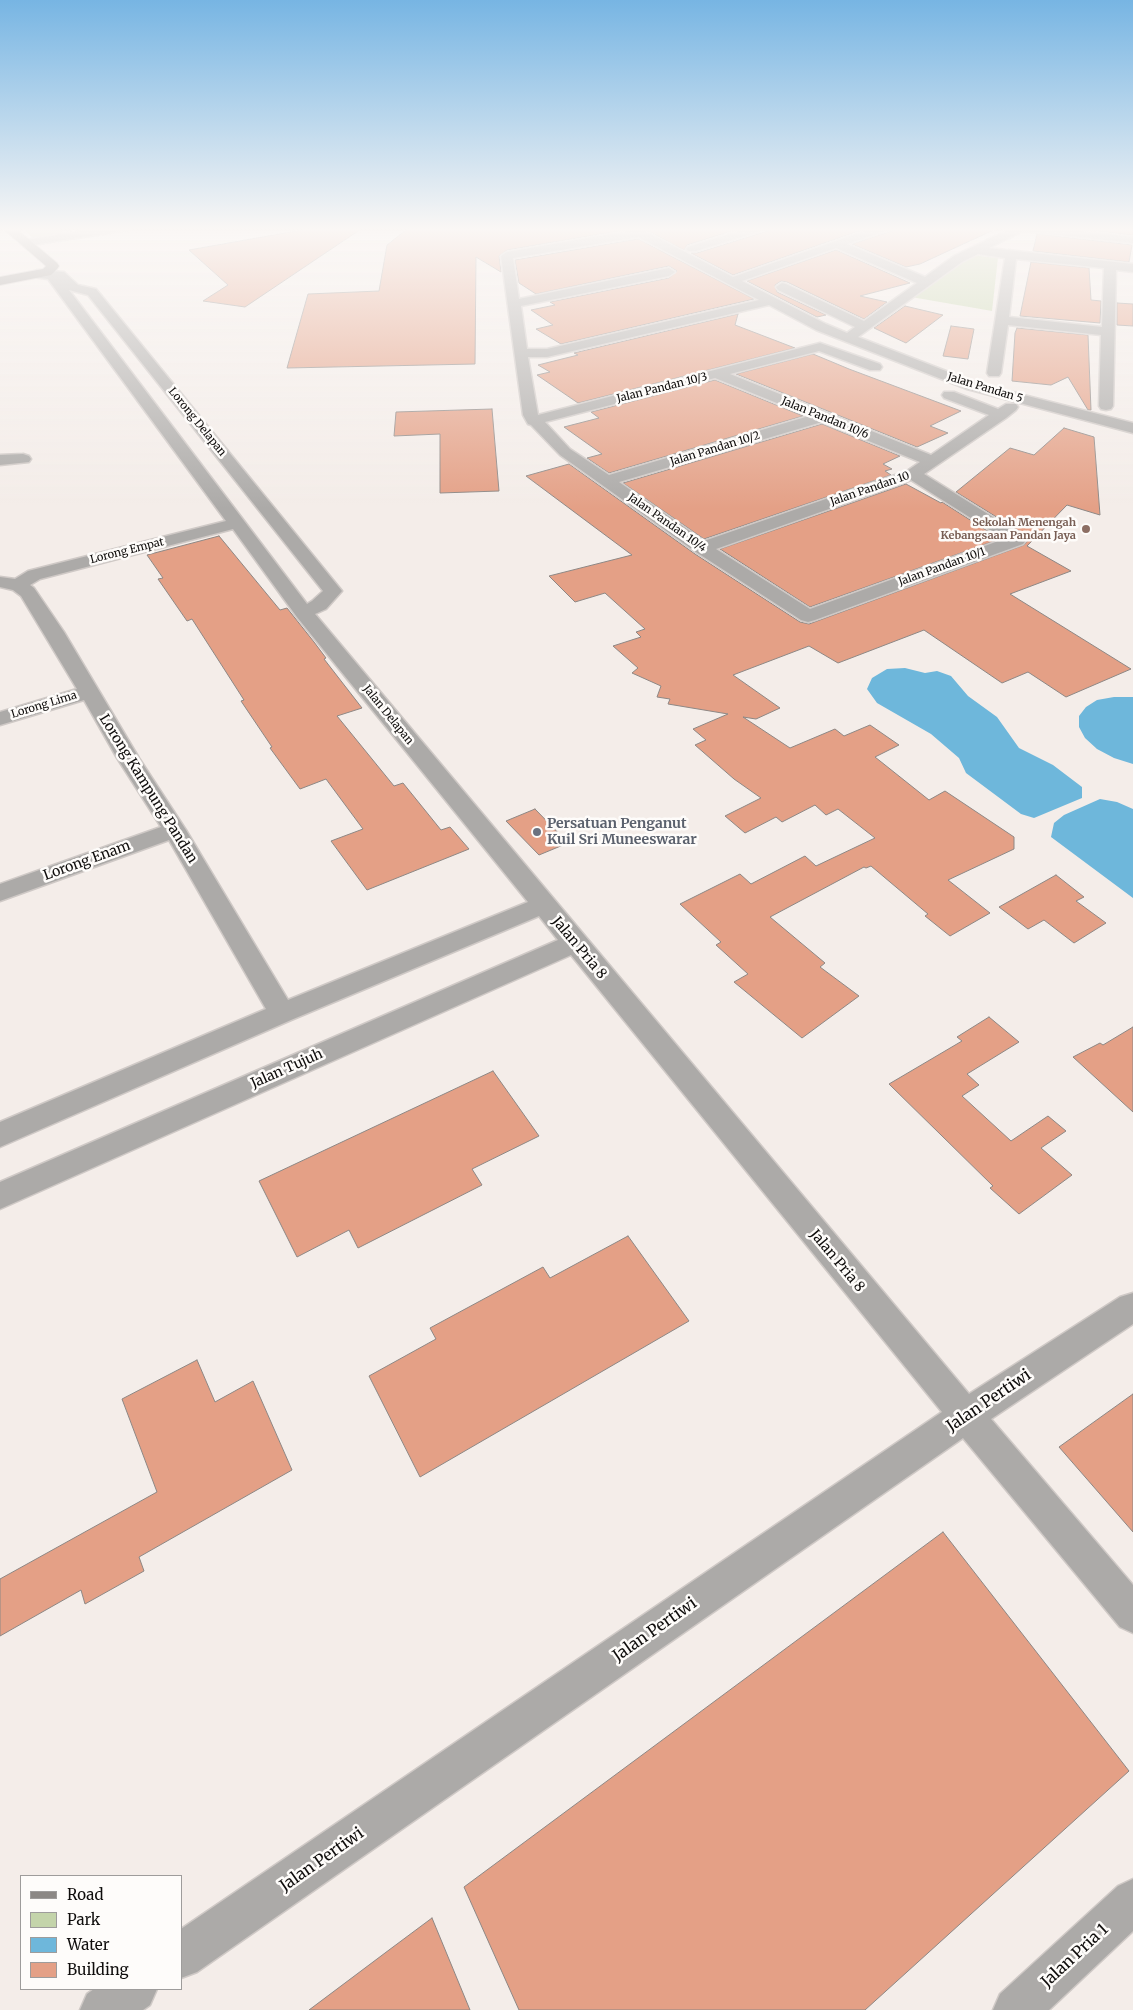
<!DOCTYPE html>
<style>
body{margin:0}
#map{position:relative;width:1133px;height:2010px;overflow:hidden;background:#f4ede9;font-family:Merriweather,serif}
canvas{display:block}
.legend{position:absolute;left:20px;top:1875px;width:162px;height:115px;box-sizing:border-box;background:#fefcfa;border:1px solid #9e9c9b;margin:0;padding:6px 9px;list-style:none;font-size:15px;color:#0f0d0c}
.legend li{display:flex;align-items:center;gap:10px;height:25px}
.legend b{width:25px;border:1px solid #9e9c9b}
</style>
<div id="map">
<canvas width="1133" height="2010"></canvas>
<ul class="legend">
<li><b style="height:6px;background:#8c8885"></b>Road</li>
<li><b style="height:14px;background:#c4d4aa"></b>Park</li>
<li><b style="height:14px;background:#6eb7db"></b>Water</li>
<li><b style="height:14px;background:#e4a086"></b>Building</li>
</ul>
</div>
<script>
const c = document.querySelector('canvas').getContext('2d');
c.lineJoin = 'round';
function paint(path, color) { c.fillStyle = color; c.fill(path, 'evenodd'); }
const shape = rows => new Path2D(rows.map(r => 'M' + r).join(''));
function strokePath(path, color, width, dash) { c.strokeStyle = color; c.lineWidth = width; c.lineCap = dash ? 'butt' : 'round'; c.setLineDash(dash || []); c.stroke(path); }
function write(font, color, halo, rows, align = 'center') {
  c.font = font + ' Merriweather,serif'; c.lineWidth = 5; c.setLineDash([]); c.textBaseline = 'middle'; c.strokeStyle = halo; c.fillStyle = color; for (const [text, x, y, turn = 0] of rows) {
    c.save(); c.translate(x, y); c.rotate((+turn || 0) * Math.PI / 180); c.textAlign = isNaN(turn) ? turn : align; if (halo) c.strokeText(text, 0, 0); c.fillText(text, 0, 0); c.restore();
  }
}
const green = shape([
 [21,227,58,227,64,234,34,239],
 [972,255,998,258,992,311,911,297,960,261]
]);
const water = shape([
 [905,668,925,673,937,671,951,676,968,696,997,717,1019,748,1053,765,1082,787,1082,798,1034,818,1021,814,966,773,959,758,931,734,877,703,867,689,872,678,887,669],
 [1114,697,1133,697,1133,764,1114,758,1097,749,1085,738,1079,727,1079,716,1086,707,1097,700],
 [1100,799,1117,802,1133,809,1133,898,1051,837,1054,823,1064,815]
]);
const building = shape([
 [319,227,364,227,245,307,203,301,228,285,189,250,319,227],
 [410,227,621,227,624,230,507,250,499,256,501,272,476,257,475,364,287,368,308,294,379,291,387,245,410,227],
 [641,227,744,227,687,245,684,250,641,227],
 [770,227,870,227,733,275,691,253,697,253,768,231,770,227],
 [894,227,1000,227,920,264,906,267,852,244,892,231,894,227],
 [1063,227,1105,227,1133,230,1133,235,1063,227],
 [1037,234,1132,245,1129,262,1033,251,1037,234],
 [638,239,754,299,561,344,536,329,553,325,531,310,555,305,550,302,669,278,677,271,669,266,536,294,519,283,515,260,638,239],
 [836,250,910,283,860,296,887,302,864,319,787,282,781,281,775,285,777,292,826,315,817,317,747,281,836,250],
 [1031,262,1089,268,1091,300,1101,301,1100,323,1020,316,1031,262],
 [1117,303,1133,304,1133,326,1117,325,1117,303],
 [905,306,943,315,906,343,874,328,905,306],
 [738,314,735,325,795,348,578,403,537,375,550,372,538,365,578,355,574,353,738,314],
 [951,326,974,329,968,359,943,356,951,326],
 [1017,328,1088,335,1091,410,1088,410,1068,377,1051,385,1012,381,1015,333,1017,328],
 [813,354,849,369,961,411,930,426,948,433,917,447,736,374,813,354],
 [715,380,803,416,609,473,587,458,602,454,564,427,599,418,591,412,715,380],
 [492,409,499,491,440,493,440,434,394,436,396,412,492,409],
 [822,424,900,456,883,464,892,469,885,471,891,475,704,539,623,483,822,424],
 [1064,428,1094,437,1100,515,1067,505,1027,546,1071,571,1010,594,1131,669,1066,697,1028,672,1002,683,924,630,838,663,809,646,733,675,780,708,756,719,743,717,790,748,835,729,844,736,870,725,899,745,875,757,929,800,945,791,1014,837,1014,849,948,880,990,913,950,936,925,916,928,914,871,866,866,868,864,867,770,917,825,963,820,967,859,996,802,1038,734,982,748,974,716,945,721,942,680,904,740,874,751,884,805,856,816,866,875,838,838,809,826,815,815,805,782,822,776,817,745,833,725,816,761,798,734,779,695,745,706,740,693,729,728,714,668,704,670,699,657,697,661,686,632,673,638,668,613,646,641,637,636,632,645,629,605,593,575,602,549,576,632,555,526,476,569,464,695,554,800,622,809,624,1024,545,1028,540,1024,534,956,492,1010,448,1034,455,1064,428],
 [906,484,941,503,942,502,1000,539,810,607,720,549,906,484],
 [219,536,280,610,287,608,314,642,326,658,324,659,362,708,337,716,394,786,403,783,441,830,450,827,469,849,367,890,331,841,363,829,326,779,300,789,270,748,272,747,241,701,244,700,192,619,187,621,158,579,163,578,147,555,219,536],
 [535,809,568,843,539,855,506,821,535,809],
 [1056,875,1084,897,1076,901,1106,923,1074,943,1044,920,1028,929,999,907,1056,875],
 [989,1017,1019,1042,967,1074,979,1085,962,1096,1011,1141,1048,1116,1066,1131,1041,1148,1072,1175,1019,1214,990,1188,993,1186,889,1084,962,1041,957,1037,989,1017],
 [1133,1027,1133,1112,1073,1057,1100,1043,1103,1045,1133,1027],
 [493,1071,539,1136,472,1169,482,1185,358,1248,349,1230,297,1257,259,1181,493,1071],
 [628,1236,689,1321,420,1477,369,1376,436,1339,430,1328,543,1267,550,1278,628,1236],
 [197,1360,215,1402,253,1381,292,1470,139,1557,144,1571,85,1604,81,1590,0,1636,0,1579,157,1492,122,1399,197,1360],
 [1133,1394,1133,1532,1059,1447,1133,1394],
 [943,1532,1129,1771,865,2010,519,2010,464,1887,943,1532],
 [432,1918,470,2010,309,2010,389,1950,432,1918]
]);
const street = shape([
 [105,227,132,227,127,230,26,246,20,243,26,240,105,227],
 [623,227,637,227,733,277,876,227,892,227,891,229,847,244,925,277,954,256,1014,227,1045,227,1133,237,1133,243,1023,231,989,248,1133,264,1133,272,1116,270,1113,406,1111,409,1106,410,1101,409,1099,406,1101,335,1008,325,1001,373,999,376,989,376,987,373,1005,258,978,254,962,262,858,337,977,383,1133,423,1133,433,967,389,816,330,769,305,547,357,528,357,538,415,820,343,880,364,882,367,880,370,870,370,819,351,730,374,931,455,989,415,944,398,942,395,944,392,954,392,998,409,1006,404,1016,404,1018,407,1016,410,1006,418,924,474,1023,536,1026,540,1023,544,815,620,808,622,801,620,696,552,560,455,531,425,528,424,523,415,501,256,507,252,628,231,623,227],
 [638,237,759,300,547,349,527,349,521,306,669,276,675,272,669,268,519,299,513,258,638,237],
 [836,248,917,283,864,321,786,284,782,283,776,287,778,290,855,327,847,333,826,324,742,281,836,248],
 [1016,259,1104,268,1102,327,1009,317,1016,259],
 [715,378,809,416,609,475,570,449,545,422,715,378],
 [822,422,920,462,907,471,704,541,619,482,822,422],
 [911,480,1004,539,810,609,716,549,911,480],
 [751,227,768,227,767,229,696,251,688,251,686,249,688,247,751,227],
 [37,270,64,272,78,285,96,289,342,591,326,609,315,614,969,1394,1120,1297,1133,1293,1133,1324,991,1419,1133,1585,1133,1633,1120,1627,963,1438,197,1972,181,1978,181,1929,942,1412,571,955,0,1209,0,1182,558,940,539,916,291,1020,0,1147,0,1122,266,1009,169,840,0,901,0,884,161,827,117,758,84,700,0,725,0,712,77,689,21,596,13,590,0,587,0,577,15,579,28,571,226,521,48,279,33,277,31,274,37,270],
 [69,290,88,295,323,591,312,601,307,604,69,290],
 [233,529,297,617,528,902,288,1000,186,830,139,758,64,632,34,588,30,585,40,579,233,529],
 [23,454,29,456,31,459,29,462,0,465,0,455,23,454],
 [1133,1879,1133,1931,1049,2010,993,2010,1000,1994,1118,1886,1133,1879],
 [94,1989,157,1989,150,2005,143,2010,80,2010,87,1994,94,1989]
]);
const secondary = shape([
 [1,227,14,227,57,263,59,266,57,269,51,275,0,285,0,277,43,269,46,266,1,227]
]);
const markers = [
 [1086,529,5,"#8d6e63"],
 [537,832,5,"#6b7280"]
];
const farStreetnames = [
 ["Jalan Pandan 10/3",662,388,-14],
 ["Jalan Pandan 5",985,388,17],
 ["Jalan Pandan 10/6",825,418,22],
 ["Lorong Delapan",197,422,51],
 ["Jalan Pandan 10/2",715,449,-17],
 ["Jalan Pandan 10",870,489,-19],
 ["Jalan Pandan 10/4",667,523,35],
 ["Lorong Empat",127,551,-14],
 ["Jalan Pandan 10/1",942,567,-20],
 ["Lorong Lima",44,705,-17],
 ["Jalan Delapan",388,715,51]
];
const farEducationnames = [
 ["Sekolah Menengah",1076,523],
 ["Kebangsaan Pandan Jaya",1076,536]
];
const streetNames = [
 ["Lorong Kampung Pandan",148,789,58],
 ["Lorong Enam",87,861,-20],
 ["Jalan Pria 8",579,948,50],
 ["Jalan Tujuh",287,1069,-24],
 ["Jalan Pria 8",837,1261,50]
];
const worshipNames = [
 ["Persatuan Penganut",547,824],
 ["Kuil Sri Muneeswarar",547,840]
];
const nearStreetnames = [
 ["Jalan Pertiwi",989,1401,-34],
 ["Jalan Pertiwi",655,1630,-35],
 ["Jalan Pertiwi",322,1860,-35],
 ["Jalan Pria 1",1075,1956,-43]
];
paint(green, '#c4d4aa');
paint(water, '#6eb7db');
paint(building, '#e4a086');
strokePath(building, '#8d8784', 1);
strokePath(street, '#cfc9c6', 3);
strokePath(secondary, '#cfc9c6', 2);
paint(street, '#acaaa8');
paint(secondary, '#8c8885');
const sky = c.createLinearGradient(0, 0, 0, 509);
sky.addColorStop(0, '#77b5e3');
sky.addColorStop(0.45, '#faf7f5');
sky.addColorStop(1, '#faf7f500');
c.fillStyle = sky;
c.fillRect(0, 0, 1133, 509);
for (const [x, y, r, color] of markers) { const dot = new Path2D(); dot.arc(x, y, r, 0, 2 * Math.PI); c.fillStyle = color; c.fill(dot); strokePath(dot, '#fefcfa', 2); }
write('11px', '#0f0d0c', '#fefcfa', farStreetnames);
write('bold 11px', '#785e54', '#fefcfa', farEducationnames, 'right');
write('14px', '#0f0d0c', '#fefcfa', streetNames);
write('bold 14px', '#5b616d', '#fefcfa', worshipNames, 'left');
write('16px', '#0f0d0c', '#fefcfa', nearStreetnames);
</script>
